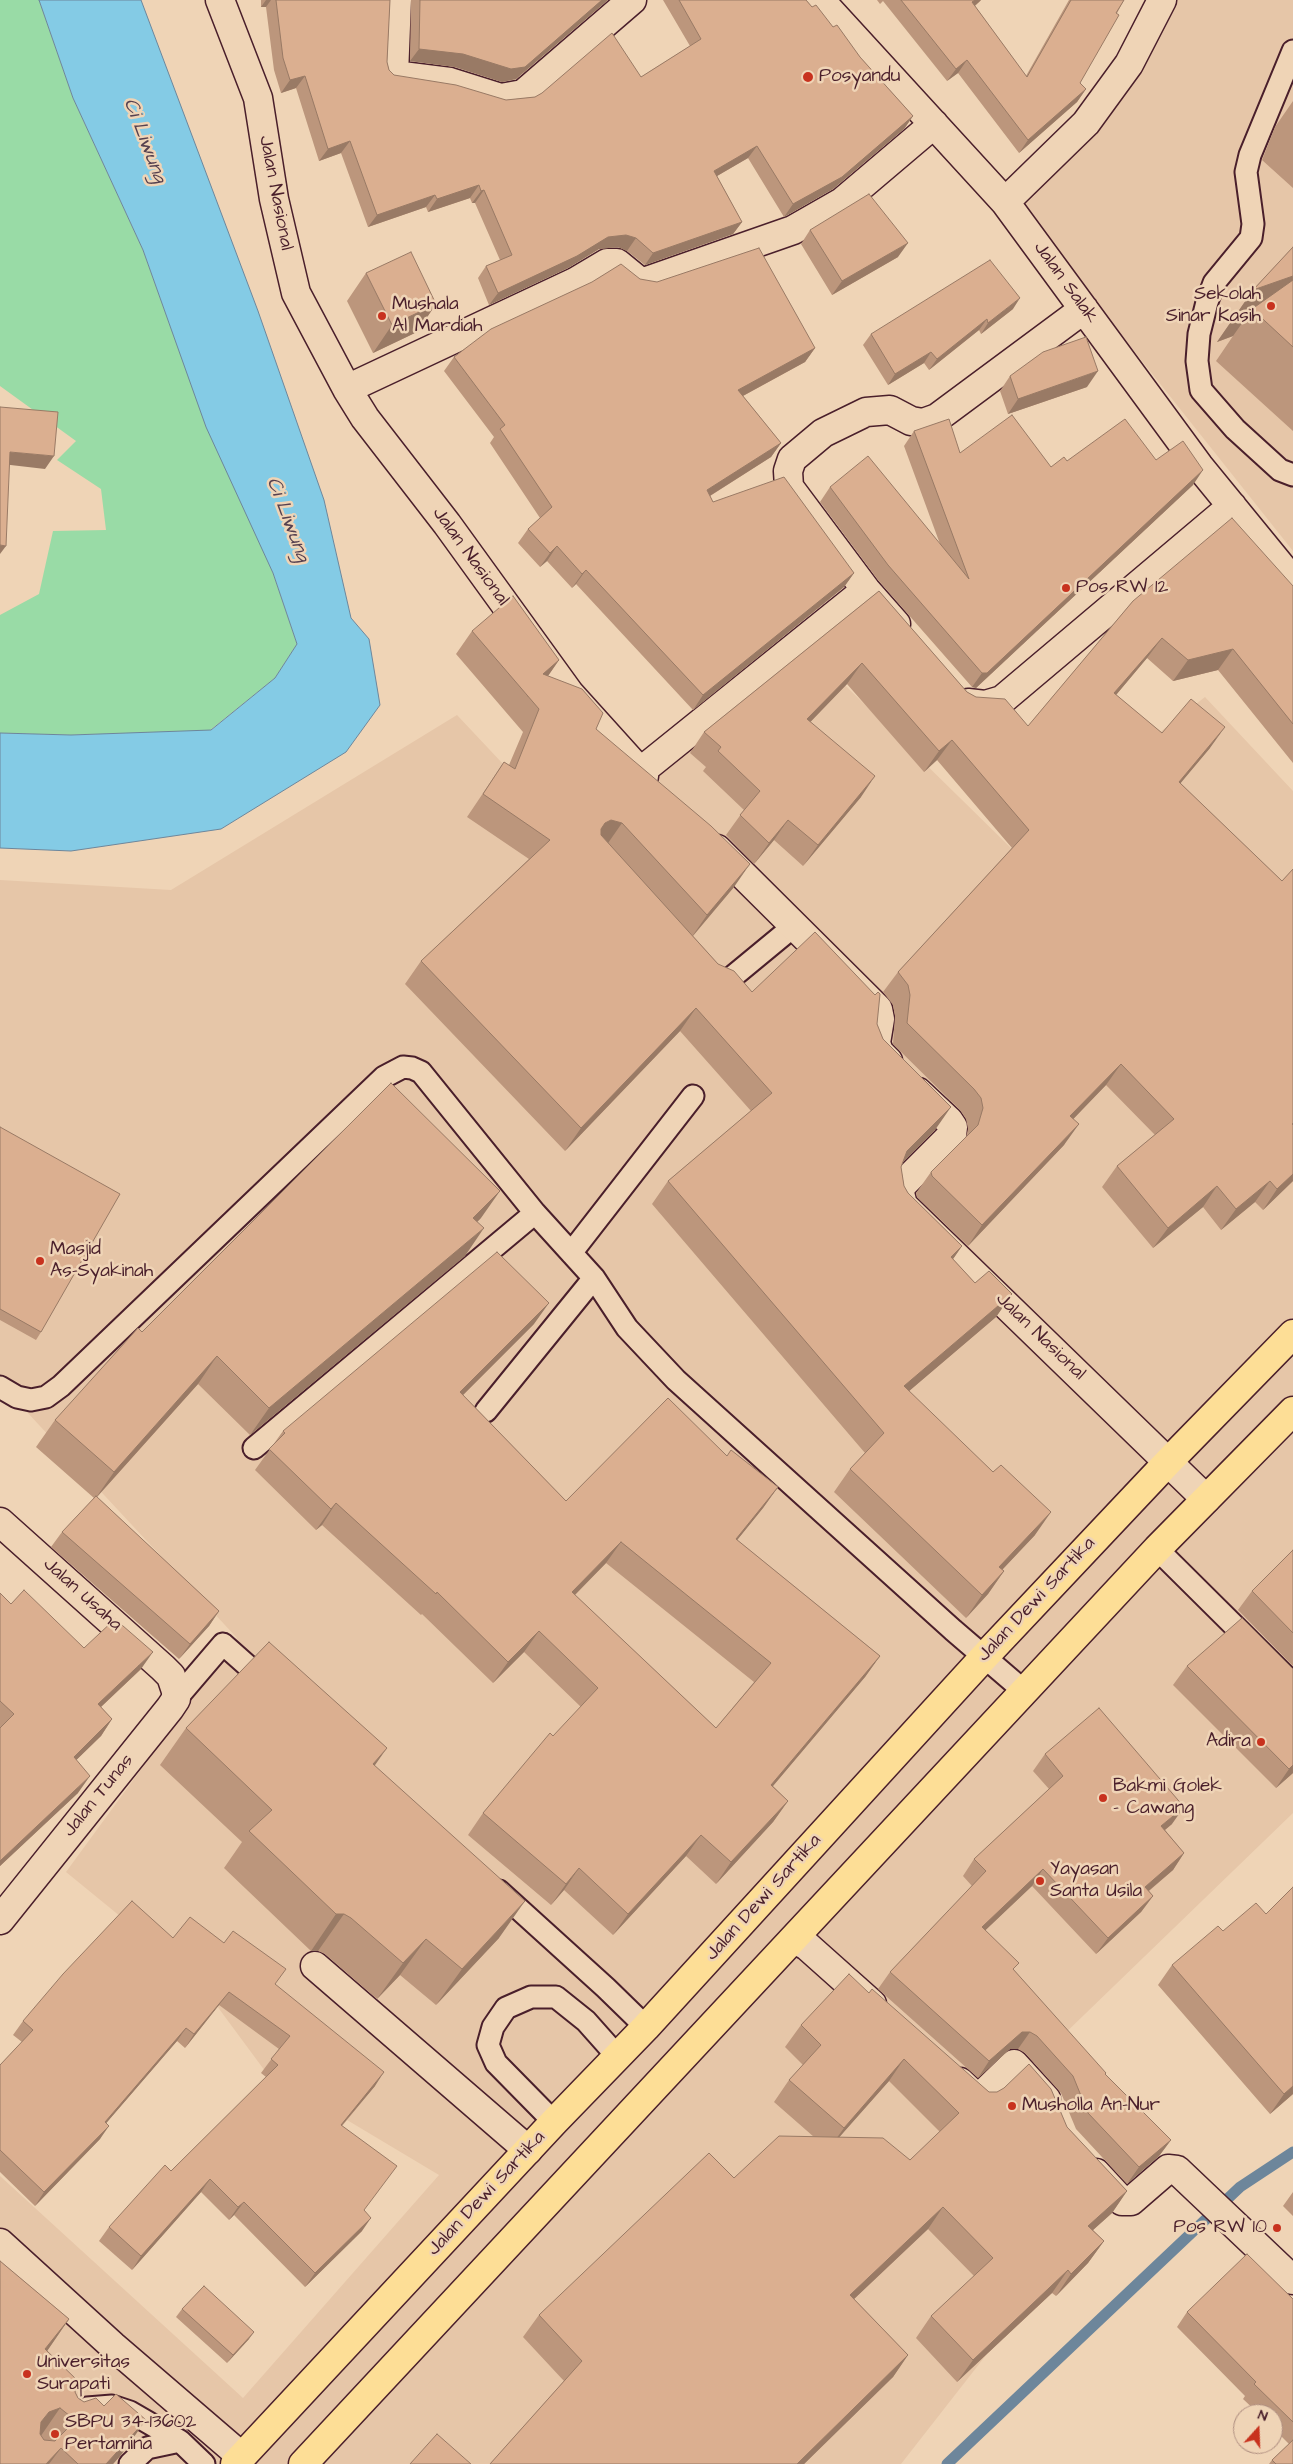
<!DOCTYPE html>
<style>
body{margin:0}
#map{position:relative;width:1293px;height:2464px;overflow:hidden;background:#efd4b6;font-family:"Architects Daughter",sans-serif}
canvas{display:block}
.north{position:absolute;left:1233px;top:2404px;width:50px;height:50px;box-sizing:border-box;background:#efd4b6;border:1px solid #ad8c7e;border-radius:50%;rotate:20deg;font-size:14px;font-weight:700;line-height:20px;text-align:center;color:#4a1f2b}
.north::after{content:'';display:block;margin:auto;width:18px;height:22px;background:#c8321e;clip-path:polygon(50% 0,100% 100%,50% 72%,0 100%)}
</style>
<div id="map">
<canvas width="1293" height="2464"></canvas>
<div class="north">N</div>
</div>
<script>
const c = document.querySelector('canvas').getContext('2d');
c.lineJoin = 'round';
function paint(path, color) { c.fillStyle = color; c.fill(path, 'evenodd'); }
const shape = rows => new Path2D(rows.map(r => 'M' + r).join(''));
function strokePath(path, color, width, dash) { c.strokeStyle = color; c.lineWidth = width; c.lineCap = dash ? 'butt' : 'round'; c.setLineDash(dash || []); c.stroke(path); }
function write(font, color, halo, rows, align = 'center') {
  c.font = font + ' "Architects Daughter",sans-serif'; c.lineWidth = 5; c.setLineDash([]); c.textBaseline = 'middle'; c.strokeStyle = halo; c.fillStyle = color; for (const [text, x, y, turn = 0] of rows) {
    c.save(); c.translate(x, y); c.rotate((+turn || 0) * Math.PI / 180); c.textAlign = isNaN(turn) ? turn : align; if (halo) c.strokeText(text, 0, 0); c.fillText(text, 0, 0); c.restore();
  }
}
const built = shape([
 [1149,0,1293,0,1293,551,1014,200,1121,65],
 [801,642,1011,848,1205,697,1293,791,1293,1813,906,2187,1019,2313,901,2464,0,2464,0,2176,243,2398,439,2175,265,2071,197,1979,66,1872,237,1638,0,1383,0,880,171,890,457,715,582,848]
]);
const green = shape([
 [0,0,39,0,73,98,143,250,180,353,273,573,297,644,275,678,209,731,71,735,0,733,0,615,39,594,53,531,106,530,101,489,57,460,76,441,0,386]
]);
const water = shape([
 [39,0,141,0,258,311,324,500,351,618,369,639,380,705,346,752,221,829,71,851,0,848,0,733,71,735,211,730,275,678,297,644,273,573,206,427,143,250,73,98,39,0]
]);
const stream = shape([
 [947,2464,1240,2187,1293,2152]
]);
const service = shape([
 [1293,51,1250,155,1246,172,1253,224,1251,238,1214,283,1207,302,1199,334,1197,361,1201,390,1235,429,1280,470,1293,475],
 [712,978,720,982,731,978,794,926],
 [571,1253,693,1096],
 [0,1387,17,1397,31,1400,46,1397,61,1386,384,1077,403,1067,412,1068,421,1072,535,1213,594,1278,627,1328,676,1380,953,1630,1024,1691],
 [486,1411,594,1278],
 [254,1448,535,1213],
 [1157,1549,1293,1684],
 [176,1699,223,1644,267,1683],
 [499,1891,606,1988,646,2027],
 [554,2122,496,2063,488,2045,493,2027,506,2008,531,1997,556,1997,586,2021,618,2057],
 [76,2412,87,2408,112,2406,130,2412,180,2441],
 [130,2464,147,2448,180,2441,204,2464]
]);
const minor = shape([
 [220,0,258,98,274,199,296,293,347,389,365,418,447,524,570,694,644,776],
 [397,0,394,75,450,82,501,98,523,94,632,0],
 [820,0,1005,202,1199,466,1293,581],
 [1005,202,1086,123,1129,64,1162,0],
 [347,389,575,282,607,263,617,263,639,281,647,281,793,230,842,202,934,124],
 [896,624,866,590,789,487,788,471,792,459,823,433,866,412,890,410,911,421,923,423,937,418,1084,309],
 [968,703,985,705,1002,700,1232,506],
 [640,772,866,590],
 [717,849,878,1009,880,1019,876,1043,879,1052,888,1061],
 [918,1092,949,1121,953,1127,952,1135,902,1185,900,1193,903,1205,1206,1499],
 [0,1522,163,1668,171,1676,176,1691,176,1699,170,1708,0,1920],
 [794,1939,807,1946,872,2004],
 [315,1966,528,2150],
 [960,2082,978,2099,1014,2064,1046,2099],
 [1096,2173,1122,2201,1131,2201,1168,2169,1177,2170,1293,2280],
 [0,2243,113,2346,241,2456]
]);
const primary = shape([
 [235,2464,554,2122,646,2027,985,1656,1168,1462,1293,1334],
 [303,2464,1157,1549,1293,1411]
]);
const wall = shape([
 [261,0,390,0,387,62,389,70,394,75,506,100,535,97,641,77,690,46,663,0,806,0,812,7,833,27,913,116,904,129,833,189,784,217,748,158,717,176,742,222,733,234,645,265,627,251,618,247,599,249,568,268,489,305,478,278,486,266,500,260,475,203,472,203,470,198,428,212,426,207,368,227,341,153,319,161,296,88,281,93,274,70,266,7,261,7],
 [411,0,608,0,516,79,502,82,455,67,410,61],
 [877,0,981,0,975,6,1026,76,1069,0,1124,0,1080,83,1086,89,1077,102,1019,153,958,73,947,81,883,1,880,4],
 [1293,101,1293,188,1262,160,1275,127],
 [810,230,898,257,832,295,801,244],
 [1293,247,1293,431,1216,361,1233,336,1217,342,1253,290],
 [366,273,436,304,417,332,373,353,347,301],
 [640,279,815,348,805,362,743,396,781,443,771,457,710,496,713,502,854,573,844,587,693,710,576,584,572,588,547,561,540,567,518,543,528,529,540,518,490,443,494,437,444,371,454,357],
 [1013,309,981,334,979,330,929,370,924,363,888,385,863,345,871,334],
 [1010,376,1087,387,1008,414,1000,391],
 [914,431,960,453,1051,467,1067,461,1156,460,1193,485,976,688,972,687,878,580,820,502,830,487,940,544,904,446],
 [1293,586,1293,763,1218,670,1173,681,1147,658,1116,695,1162,733,1210,748,1180,783,1282,881,1293,869,1293,1181,1263,1210,1255,1202,1221,1230,1203,1207,1153,1248,1102,1187,1117,1166,1155,1135,1106,1085,1073,1119,1064,1145,968,1246,917,1197,916,1193,931,1172,966,1137,968,1129,966,1119,960,1110,893,1044,895,1016,893,1005,883,992,898,972,1012,848,937,760,924,772,847,684,810,722,861,797,803,866,774,840,754,864,726,835,744,810,703,771,706,767,690,753,704,732,879,591,967,692,1028,726,1133,601],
 [472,631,559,660,548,676,596,729,734,887,693,936,718,964,752,992,877,1024,883,1039,935,1130,902,1162,901,1167,904,1186,908,1193,962,1246,953,1259,975,1283,1012,1294,996,1317,909,1391,1035,1535,1002,1570,1004,1571,988,1594,966,1618,834,1492,850,1469,865,1453,652,1204,668,1181,751,1111,680,1031,565,1151,405,984,421,961,529,859,467,817,504,762,509,765,523,732,456,654],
 [0,1127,41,1332,36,1340,0,1320],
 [481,1218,477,1222,465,1256,250,1435,198,1384,97,1497,219,1611,209,1626,179,1659,51,1547,62,1532,94,1498,36,1447,55,1420,142,1332],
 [534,1324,463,1395,566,1501,727,1456,778,1487,763,1508,737,1540,880,1656,865,1677,773,1786,788,1801,773,1822,716,1884,686,1856,613,1935,564,1890,551,1905,468,1835,483,1813,581,1707,524,1652,493,1683,422,1614,421,1615,322,1525,316,1530,255,1470,283,1431],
 [606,1563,754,1682,716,1728,575,1595],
 [1293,1550,1293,1666,1238,1610,1252,1591],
 [0,1593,11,1604,84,1648,141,1669,101,1707,112,1719,101,1736,76,1760,78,1793,0,1866],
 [1187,1666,1293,1669,1293,1773,1276,1788,1173,1685],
 [186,1728,375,1766,499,1938,436,2005,400,1975,377,1999,325,1954,318,1951,311,1951,224,1868,242,1842,160,1765],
 [1045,1754,1172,1824,1165,1830,1184,1853,1173,1870,1149,1891,1153,1896,1141,1912,1096,1954,1032,1886,985,1930,1014,1970,1105,2075,1171,2140,1159,2156,1127,2184,1076,2129,1061,2093,1025,2053,1018,2049,1010,2049,978,2078,878,1989,890,1972,972,1886,963,1876,974,1859,1049,1789,1033,1771],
 [1293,1887,1293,2094,1270,2114,1158,1985,1172,1965,1223,1931,1266,1914],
 [173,1938,275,1985,375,2086,342,2126,364,2211,362,2231,305,2287,234,2215,229,2220,201,2192,132,2270,99,2241,109,2227,171,2171,266,2077,261,2073,279,2049,219,2005,185,2048,177,2041,106,2123,100,2139,35,2206,0,2172,0,2065,22,2042,13,2035,23,2021],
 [869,1993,989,2092,1067,2127,1127,2191,1112,2213,1093,2230,1104,2241,1088,2263,1056,2296,1052,2293,957,2382,916,2338,931,2316,974,2276,928,2229,854,2299,908,2355,893,2377,804,2464,490,2464,564,2381,523,2337,539,2315,734,2178,814,2137,774,2102,789,2080,803,2065,785,2047,801,2025],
 [889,2081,940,2132,910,2160,839,2137],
 [1293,2192,1293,2216,1283,2206],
 [0,2261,69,2319,47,2351,75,2392,78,2398,121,2455,113,2464,0,2464],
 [1293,2299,1293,2464,1269,2464,1272,2460,1289,2444,1273,2428,1273,2414,1259,2414,1243,2399,1245,2396,1177,2327,1187,2312],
 [182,2309,249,2339,227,2363,176,2317]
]);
const shadedWall = shape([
 [266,0,271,0,266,7,261,7],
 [602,0,608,0,516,79,502,82,455,67,410,61,419,49],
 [975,0,981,0,979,2,963,15,972,2],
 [967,60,958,73,947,81,956,69],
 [305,76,296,88,281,93,290,80],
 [1086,89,1077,102,1019,153,1028,140],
 [913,116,904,129,833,189,784,217,793,204],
 [350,141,341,153,319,161,328,149],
 [757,146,748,158,705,183,714,171],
 [479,185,470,198,428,212,437,199],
 [484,190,475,203,472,203,481,191],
 [435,195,426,207,368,227,377,215],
 [742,222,733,234,645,265,653,253],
 [626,235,636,238,627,251,618,247,599,249,568,268,489,305,498,293,608,237],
 [908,243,898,257,832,295,842,281],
 [1293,276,1293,286,1252,309,1233,336,1217,342,1253,290],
 [1020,298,1013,309,981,334,988,323],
 [436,304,417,332,373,353,392,325],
 [987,319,979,330,929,370,937,359],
 [815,348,805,362,728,404,738,390],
 [931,352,924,363,888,385,895,374],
 [1098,371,1087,387,1008,414,1018,399],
 [781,443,771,457,697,504,707,490],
 [10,452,54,456,45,469,2,464],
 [1203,470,1193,485,976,688,972,687,982,673],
 [0,545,6,546,0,554],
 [557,546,547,561,540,567,550,553],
 [586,570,576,584,572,588,582,574],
 [854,573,844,587,693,710,703,695],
 [1162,638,1147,658,1100,714,1114,693],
 [1233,649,1218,670,1173,681,1188,660],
 [559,660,543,683,527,697,543,674],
 [862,663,847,684,793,740,807,719],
 [1225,727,1210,748,1164,803,1179,782],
 [952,740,937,760,924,772,939,751],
 [875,776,861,797,803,866,818,845],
 [611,820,622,823,606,846,589,846,605,823],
 [788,820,774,840,754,864,769,843],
 [750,864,734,887,691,938,707,915],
 [696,1008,680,1031,565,1151,581,1128],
 [1121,1064,1106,1085,1056,1137,1070,1116],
 [951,1107,935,1130,891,1174,907,1151],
 [1079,1124,1064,1145,968,1246,982,1225],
 [1293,1174,1293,1181,1263,1210,1277,1189],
 [1270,1181,1255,1202,1221,1230,1236,1209],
 [1217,1186,1203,1207,1153,1248,1168,1228],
 [500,1191,481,1218,454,1245,473,1218],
 [484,1228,465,1256,250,1435,269,1408],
 [962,1246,946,1269,951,1257],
 [1012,1294,996,1317,888,1409,904,1386],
 [549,1303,534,1324,445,1413,460,1392],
 [217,1356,198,1384,95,1499,114,1472],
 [778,1487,763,1508,721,1560,736,1539],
 [336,1503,322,1525,316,1530,331,1509],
 [1051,1512,1035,1535,983,1590,999,1567],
 [621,1542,606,1563,557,1613,572,1592],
 [1004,1571,988,1594,966,1618,982,1595],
 [219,1611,209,1626,179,1659,190,1644],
 [539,1631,524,1652,493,1683,508,1662],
 [153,1652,141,1669,86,1721,98,1704],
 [880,1656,865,1677,756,1806,771,1785],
 [112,1719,101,1736,62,1774,74,1757],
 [387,1748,361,1785,373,1764],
 [1293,1765,1293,1773,1276,1788,1289,1769],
 [90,1776,78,1793,0,1866,0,1861],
 [788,1801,773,1822,716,1884,731,1862],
 [1184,1807,1172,1824,1149,1843,1161,1826],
 [701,1835,686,1856,613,1935,628,1914],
 [1184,1853,1173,1870,1133,1904,1145,1887],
 [579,1868,564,1890,551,1905,566,1884],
 [1043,1869,1032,1886,971,1944,982,1927],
 [1153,1896,1141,1912,1096,1954,1108,1938],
 [525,1901,499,1938,436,2005,462,1969],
 [336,1914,344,1914,318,1951,311,1951],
 [426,1939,400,1975,377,1999,403,1963],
 [229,1992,219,2005,185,2048,194,2034],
 [186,2028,177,2041,96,2135,105,2122],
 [1022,2032,1030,2032,1018,2049,1010,2049,978,2078,989,2061],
 [904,2059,889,2081,828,2150,844,2128],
 [384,2072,375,2086,331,2138,341,2125],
 [1293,2086,1293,2094,1270,2114,1284,2094],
 [109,2126,100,2139,35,2206,44,2192],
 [1171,2140,1159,2156,1127,2184,1139,2167],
 [210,2179,201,2192,132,2270,141,2256],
 [1127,2191,1112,2213,1073,2248,1088,2226],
 [244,2202,234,2215,229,2220,238,2207],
 [943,2207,928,2229,835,2317,850,2295],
 [371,2218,362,2231,305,2287,315,2273],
 [1104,2241,1088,2263,1056,2296,1071,2274],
 [1068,2270,1052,2293,957,2382,973,2360],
 [69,2319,45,2354,45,2349],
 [254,2332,249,2339,227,2363,233,2355],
 [908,2355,893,2377,804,2464,797,2464],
 [60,2408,36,2443,41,2422,49,2412],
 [146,2420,121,2455,113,2464,106,2464],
 [61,2448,49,2464,46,2464]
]);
const building = shape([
 [276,0,390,0,387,62,389,70,394,75,456,85,506,100,535,97,542,93,612,33,641,77,701,39,679,0,806,0,812,7,816,5,833,27,837,25,860,57,913,116,842,177,793,204,757,146,714,171,742,222,653,253,636,238,626,235,608,237,577,256,498,293,486,266,512,255,484,190,481,191,479,185,437,199,435,195,377,215,350,141,328,149,305,76,290,80,283,58,276,0],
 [420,0,602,0,525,67,511,69,463,54,419,49,420,0],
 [901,0,975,0,972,2,1027,77,1071,0,1124,0,1116,13,1119,15,1080,83,1086,89,1028,140,967,60,956,69,901,0],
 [869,194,908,243,842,281,810,230,869,194],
 [1293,247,1293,276,1253,290,1293,247],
 [759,248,815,348,738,390,781,443,707,490,713,502,784,477,854,573,703,695,586,570,582,574,557,546,550,553,528,529,552,507,500,429,505,425,454,357,491,329,592,282,621,264,640,279,657,282,759,248],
 [411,252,436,304,392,325,366,273,411,252],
 [990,260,1020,298,988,323,987,319,937,359,931,352,895,374,871,334,990,260],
 [1293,280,1293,347,1252,309,1293,280],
 [1086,337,1098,371,1018,399,1010,376,1043,352,1086,337],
 [0,407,58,412,54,456,10,452,6,546,0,545,0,407],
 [1012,415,1051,467,1064,457,1067,461,1125,419,1156,460,1183,441,1203,470,987,673,982,673,888,565,830,487,868,456,969,579,914,431,949,419,960,453,1012,415],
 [1232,518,1293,586,1293,724,1233,649,1188,660,1162,638,1114,693,1162,733,1191,699,1225,727,1179,782,1282,881,1293,869,1293,1123,1292,1124,1293,1125,1293,1174,1277,1189,1270,1181,1236,1209,1217,1186,1168,1228,1117,1166,1174,1119,1121,1064,1070,1116,1079,1124,982,1225,932,1176,931,1172,978,1125,983,1108,981,1098,974,1089,907,1023,910,995,908,985,898,972,1029,830,952,740,939,751,862,663,807,719,875,776,818,845,788,820,769,843,740,815,760,791,718,751,721,747,704,732,879,591,967,692,976,697,1005,699,1028,726,1133,601,1232,518],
 [513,596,559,660,543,674,582,689,603,713,596,729,711,826,750,864,707,915,622,823,611,820,605,823,601,829,601,835,718,964,734,971,752,992,815,932,875,995,878,992,880,994,877,1024,883,1039,951,1107,907,1151,901,1167,904,1186,908,1193,962,1246,951,1257,975,1283,989,1271,1012,1294,904,1386,993,1472,1001,1465,1051,1512,999,1567,1004,1571,982,1595,850,1469,884,1433,668,1181,772,1093,696,1008,581,1128,421,961,550,840,483,794,504,762,515,769,539,709,472,631,513,596],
 [391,1083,500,1191,473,1218,484,1228,269,1408,217,1356,114,1472,55,1420,138,1328,142,1332,391,1083],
 [0,1127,120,1194,41,1332,0,1309,0,1127],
 [497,1252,549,1303,460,1392,566,1501,668,1398,727,1456,731,1450,778,1487,736,1539,880,1656,771,1785,788,1801,731,1862,701,1835,628,1914,579,1868,566,1884,483,1813,550,1733,553,1736,598,1688,539,1631,508,1662,437,1592,436,1594,336,1503,331,1509,269,1449,285,1433,283,1431,497,1252],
 [621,1542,771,1663,716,1728,572,1592,621,1542],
 [96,1496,219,1611,190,1644,62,1532,96,1496],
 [1293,1550,1293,1633,1252,1591,1293,1550],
 [24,1590,84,1648,115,1619,153,1652,98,1704,112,1719,74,1757,90,1776,0,1861,0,1728,14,1714,0,1701,0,1593,11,1604,24,1590],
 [1242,1618,1293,1669,1293,1765,1289,1769,1187,1666,1242,1618],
 [269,1642,387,1748,373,1764,525,1901,462,1969,426,1939,403,1963,351,1918,344,1914,336,1914,249,1831,272,1810,186,1728,269,1642],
 [1099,1708,1184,1807,1161,1826,1184,1853,1145,1887,1153,1896,1108,1938,1043,1869,982,1927,1019,1963,1013,1969,1106,2073,1105,2074,1171,2140,1139,2167,1088,2113,1073,2076,1037,2036,1030,2032,1022,2032,989,2061,890,1972,986,1871,974,1859,1063,1776,1045,1754,1099,1708],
 [1293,1887,1293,2086,1284,2094,1172,1965,1218,1926,1223,1931,1256,1903,1266,1914,1293,1887],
 [132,1901,173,1938,190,1917,224,1943,233,1931,286,1969,275,1984,384,2072,341,2125,397,2166,364,2210,371,2218,315,2273,244,2202,238,2207,210,2179,141,2256,109,2227,165,2165,171,2171,278,2065,271,2059,290,2036,229,1992,194,2034,186,2028,105,2122,109,2126,44,2192,0,2150,0,2065,33,2030,23,2021,63,1974,132,1901],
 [849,1974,869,1993,872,1989,989,2092,997,2092,1004,2088,1029,2064,1051,2089,1067,2127,1127,2191,1088,2226,1104,2241,1071,2274,1068,2270,973,2360,931,2316,993,2258,943,2207,850,2295,908,2355,797,2464,490,2464,582,2361,539,2315,709,2153,734,2178,779,2136,883,2138,910,2160,959,2113,904,2059,844,2128,789,2080,821,2045,801,2025,849,1974],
 [1247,2254,1293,2299,1293,2422,1254,2384,1256,2382,1187,2312,1247,2254],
 [0,2261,69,2319,45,2349,78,2381,75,2392,78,2398,84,2402,96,2398,104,2406,116,2394,146,2420,106,2464,78,2464,61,2448,46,2464,0,2464,0,2261],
 [60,2408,70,2416,68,2428,55,2441,44,2440,40,2434,41,2422,49,2412,60,2408],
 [204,2286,254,2332,233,2355,182,2309,204,2286],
 [437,2434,471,2464,410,2464,437,2434],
 [1293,2440,1293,2464,1276,2464,1272,2460,1293,2440]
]);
const markers = [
 [808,77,6,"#c8321e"],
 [1271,306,5,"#c8321e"],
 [382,316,5,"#c8321e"],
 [1066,588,5,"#c8321e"],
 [40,1261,5,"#c8321e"],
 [1261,1742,5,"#c8321e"],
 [1103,1798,5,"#c8321e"],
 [1040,1881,5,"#c8321e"],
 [1012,2106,5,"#c8321e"],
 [1277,2228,5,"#c8321e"],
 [27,2374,5,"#c8321e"],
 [55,2434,5,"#c8321e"]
];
const poiNames = [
 ["Posyandu",819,77],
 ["Sekolah",1261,295,"right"],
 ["Sinar Kasih",1261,317,"right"],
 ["Mushala",392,305],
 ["Al Mardiah",392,327],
 ["Pos RW 12",1076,588],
 ["Masjid",50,1250],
 ["As-Syakinah",50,1272],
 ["Adira",1251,1742,"right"],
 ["Bakmi Golek",1113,1787],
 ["- Cawang",1113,1809],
 ["Yayasan",1050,1870],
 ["Santa Usila",1050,1892],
 ["Musholla An-Nur",1022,2106],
 ["Pos RW 10",1267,2228,"right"],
 ["Universitas",37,2363],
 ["Surapati",37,2385],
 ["SBPU 34-13602",65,2423],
 ["Pertamina",65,2445]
];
const streetNames = [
 ["Jalan Nasional",275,193,79],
 ["Jalan Salak",1065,283,54],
 ["Jalan Nasional",470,557,54],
 ["Jalan Nasional",1040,1337,44],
 ["Jalan Usaha",82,1595,42],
 ["Jalan Dewi Sartika",1037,1600,-47],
 ["Jalan Tunas",99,1796,-51],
 ["Jalan Dewi Sartika",764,1898,-48],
 ["Jalan Dewi Sartika",487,2194,-47]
];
const waterNames = [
 ["Ci Liwung",144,141,69],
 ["Ci Liwung",287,520,69]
];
paint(built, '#e6c6a8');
paint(green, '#99dba6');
paint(water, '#84cbe5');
strokePath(water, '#6d869b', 1);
strokePath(stream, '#6d869b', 11);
strokePath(service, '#4a1f2b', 25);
strokePath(minor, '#4a1f2b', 31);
strokePath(primary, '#4a1f2b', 31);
strokePath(service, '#efd4b6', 21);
strokePath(minor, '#efd4b6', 28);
strokePath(primary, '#fdde96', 28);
paint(wall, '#bc967c');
paint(shadedWall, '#997a65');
paint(building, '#dbaf90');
strokePath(building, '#997a65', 1);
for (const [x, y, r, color] of markers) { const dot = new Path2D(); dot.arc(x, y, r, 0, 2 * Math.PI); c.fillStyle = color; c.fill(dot); strokePath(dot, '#efd4b6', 2); }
write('19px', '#4a1f2b', '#efd4b6', poiNames, 'left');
write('19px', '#4a1f2b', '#efd4b6', streetNames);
write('italic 20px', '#564150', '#efd4b6', waterNames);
</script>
